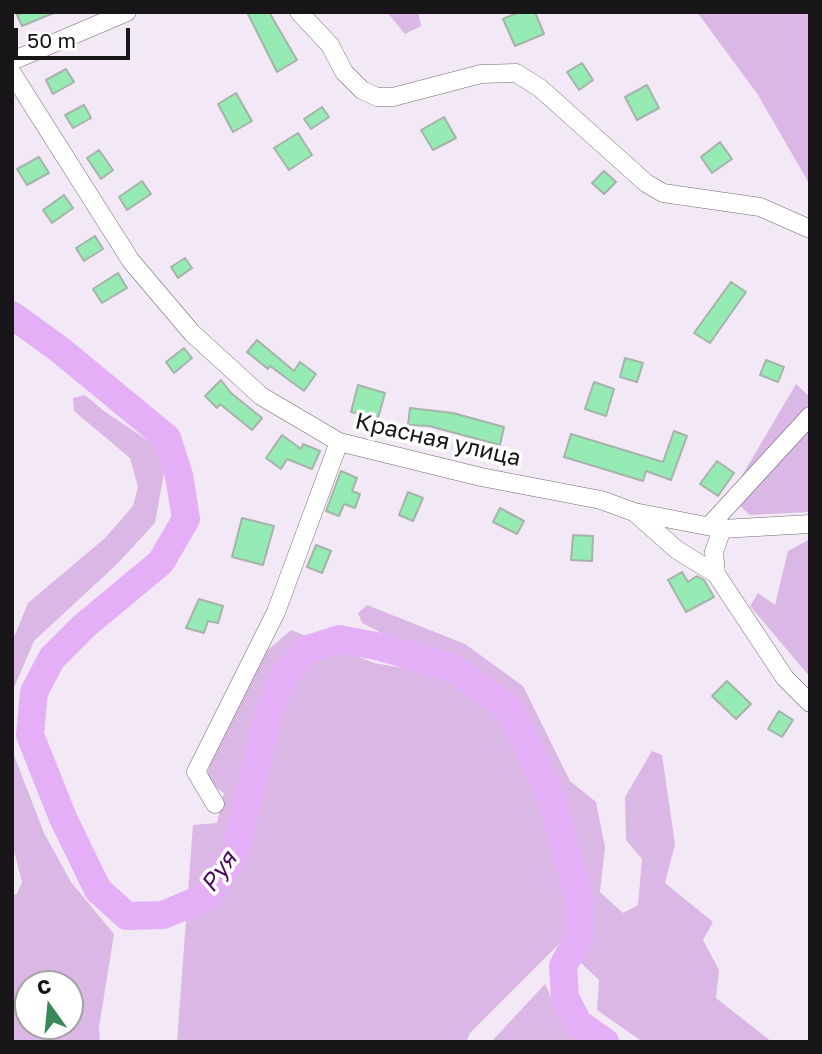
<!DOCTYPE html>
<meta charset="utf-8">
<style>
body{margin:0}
#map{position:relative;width:822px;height:1054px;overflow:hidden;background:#f3e9f6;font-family:"Golos Text",sans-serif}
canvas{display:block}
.frame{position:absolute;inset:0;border:14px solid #181519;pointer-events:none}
.north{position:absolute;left:14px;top:970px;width:70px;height:70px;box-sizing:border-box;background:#fff;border:2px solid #a3a1a3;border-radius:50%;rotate:345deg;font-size:19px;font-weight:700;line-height:28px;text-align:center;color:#181519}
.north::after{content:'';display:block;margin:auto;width:24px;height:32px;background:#38895a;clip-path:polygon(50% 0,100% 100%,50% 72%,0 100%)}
.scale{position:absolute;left:14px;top:28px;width:116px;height:32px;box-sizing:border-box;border:4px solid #181519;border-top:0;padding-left:9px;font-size:21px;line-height:24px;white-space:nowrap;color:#181519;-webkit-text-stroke:5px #fff;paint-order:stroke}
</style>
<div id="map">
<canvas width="822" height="1054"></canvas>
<div class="frame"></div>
<div class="north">С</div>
<div class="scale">50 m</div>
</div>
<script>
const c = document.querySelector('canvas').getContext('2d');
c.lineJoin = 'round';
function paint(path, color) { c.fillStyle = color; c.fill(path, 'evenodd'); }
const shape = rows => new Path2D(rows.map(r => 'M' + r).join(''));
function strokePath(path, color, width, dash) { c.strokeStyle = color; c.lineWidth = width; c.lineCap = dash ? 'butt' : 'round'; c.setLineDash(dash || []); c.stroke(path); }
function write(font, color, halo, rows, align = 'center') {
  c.font = font + ' "Golos Text",sans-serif'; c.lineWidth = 7; c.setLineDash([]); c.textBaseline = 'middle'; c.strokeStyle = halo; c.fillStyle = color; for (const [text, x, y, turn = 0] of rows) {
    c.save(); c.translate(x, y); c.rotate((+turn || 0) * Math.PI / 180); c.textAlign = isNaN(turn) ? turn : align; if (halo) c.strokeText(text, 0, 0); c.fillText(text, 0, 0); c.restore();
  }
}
const green = shape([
 [387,12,418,12,421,26,405,34],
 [697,12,810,12,810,185,758,95],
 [796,384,810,397,810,512,750,515,740,506,740,479],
 [85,395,104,411,156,446,164,473,155,523,116,565,34,641,13,690,12,701,12,642,28,603,105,538,133,506,138,487,130,458,74,411,73,398],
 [810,539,810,677,750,606,758,593,775,605,788,551],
 [367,605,465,644,523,686,570,781,596,802,605,847,600,892,623,913,638,905,642,859,626,840,625,797,652,751,662,755,675,844,665,883,713,922,703,940,719,970,716,998,772,1042,643,1042,597,1010,599,980,560,943,470,1033,466,1042,177,1042,193,825,217,823,224,793,205,780,221,734,261,656,291,630,374,663,432,673,431,658,362,623,358,613],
 [12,750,44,833,71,882,114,934,99,1027,100,1042,12,1042,12,895,17,894,22,882,12,843],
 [70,984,70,1026,28,1026,28,984],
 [545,984,563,1021,589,1042,491,1042]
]);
const river = shape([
 [12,315,59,349,167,438,179,475,186,519,161,562,84,626,52,658,34,692,30,735,63,818,98,890,127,916,163,915,206,897,235,854,269,711,287,672,308,649,339,639,381,647,453,668,511,710,552,799,580,903,580,935,563,966,565,997,578,1023,605,1042]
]);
const building = shape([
 [25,12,56,12,22,26,17,15,25,12],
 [247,12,269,12,297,60,277,72,247,12],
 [519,12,535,12,544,34,515,46,503,19,519,12],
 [582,63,593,80,579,90,567,72,582,63],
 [66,69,74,82,53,94,46,80,66,69],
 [647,85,659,108,637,120,625,97,647,85],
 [236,93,252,121,233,132,218,104,236,93],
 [84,105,91,118,73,128,65,115,84,105],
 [322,107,329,117,311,129,304,119,322,107],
 [444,117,456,138,433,150,421,130,444,117],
 [298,133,312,155,289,170,274,148,298,133],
 [720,142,732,159,712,173,701,157,720,142],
 [99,150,113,170,101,179,87,158,99,150],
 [39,157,49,173,27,185,17,169,39,157],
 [604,171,616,182,604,194,592,183,604,171],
 [142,181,151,194,127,210,119,197,142,181],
 [64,195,73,208,52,223,43,210,64,195],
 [95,236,103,249,84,261,76,248,95,236],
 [185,258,192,268,178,278,171,267,185,258],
 [118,273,127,288,102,303,93,289,118,273],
 [731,282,746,292,710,343,694,333,731,282],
 [257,340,294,371,300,362,316,374,304,391,270,366,268,369,247,352,257,340],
 [184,348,192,358,174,373,166,362,184,348],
 [625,358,643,363,637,382,620,377,625,358],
 [766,360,784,367,778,382,760,375,766,360],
 [221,380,231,393,262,418,252,430,220,404,217,408,205,396,221,380],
 [594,382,614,389,606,416,585,409,594,382],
 [358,385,385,393,378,418,351,412,358,385],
 [410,408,453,413,504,427,500,445,429,426,408,425,410,408],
 [674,431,687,436,671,480,646,471,643,481,564,457,571,434,663,462,674,431],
 [282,435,301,449,303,444,320,451,312,469,287,459,281,469,266,458,282,435],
 [717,461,734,473,718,496,700,484,717,461],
 [341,471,357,478,352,491,360,494,355,508,344,504,339,516,326,511,341,471],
 [408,492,423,498,413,521,399,515,408,492],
 [500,508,524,521,517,534,493,522,500,508],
 [242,518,274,526,263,565,232,557,242,518],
 [573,535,593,536,592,561,571,560,573,535],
 [316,545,331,551,322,573,307,567,316,545],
 [682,572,688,582,697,576,704,580,714,597,686,612,668,580,682,572],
 [199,599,223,606,218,623,208,621,204,633,186,628,199,599],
 [727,681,751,704,736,719,712,696,727,681],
 [779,711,793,720,782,737,768,729,779,711]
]);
const minor = shape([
 [299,12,330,45,344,72,362,90,377,97,393,97,481,74,516,73,540,88,646,183,663,193,760,207,810,229],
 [12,61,127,12],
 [12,73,131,261,192,333,261,396,339,442,481,477,601,500,634,512,677,550,716,574,785,678,810,703],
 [634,512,722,529,810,524],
 [710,525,810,416],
 [716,574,714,552,722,529],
 [215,804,196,772,276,612,339,442]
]);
const streetNames = [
 ["Красная улица",438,440,13]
];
const waterNames = [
 ["Руя",219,872,-55]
];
paint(green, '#dab7e5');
strokePath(river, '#e4aff7', 28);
paint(building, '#96ebb4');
strokePath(building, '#a6b3aa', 2);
strokePath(minor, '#716974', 19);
strokePath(minor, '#fff', 18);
write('23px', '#181519', '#fff', streetNames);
write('italic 24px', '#4d0860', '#fff', waterNames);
</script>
